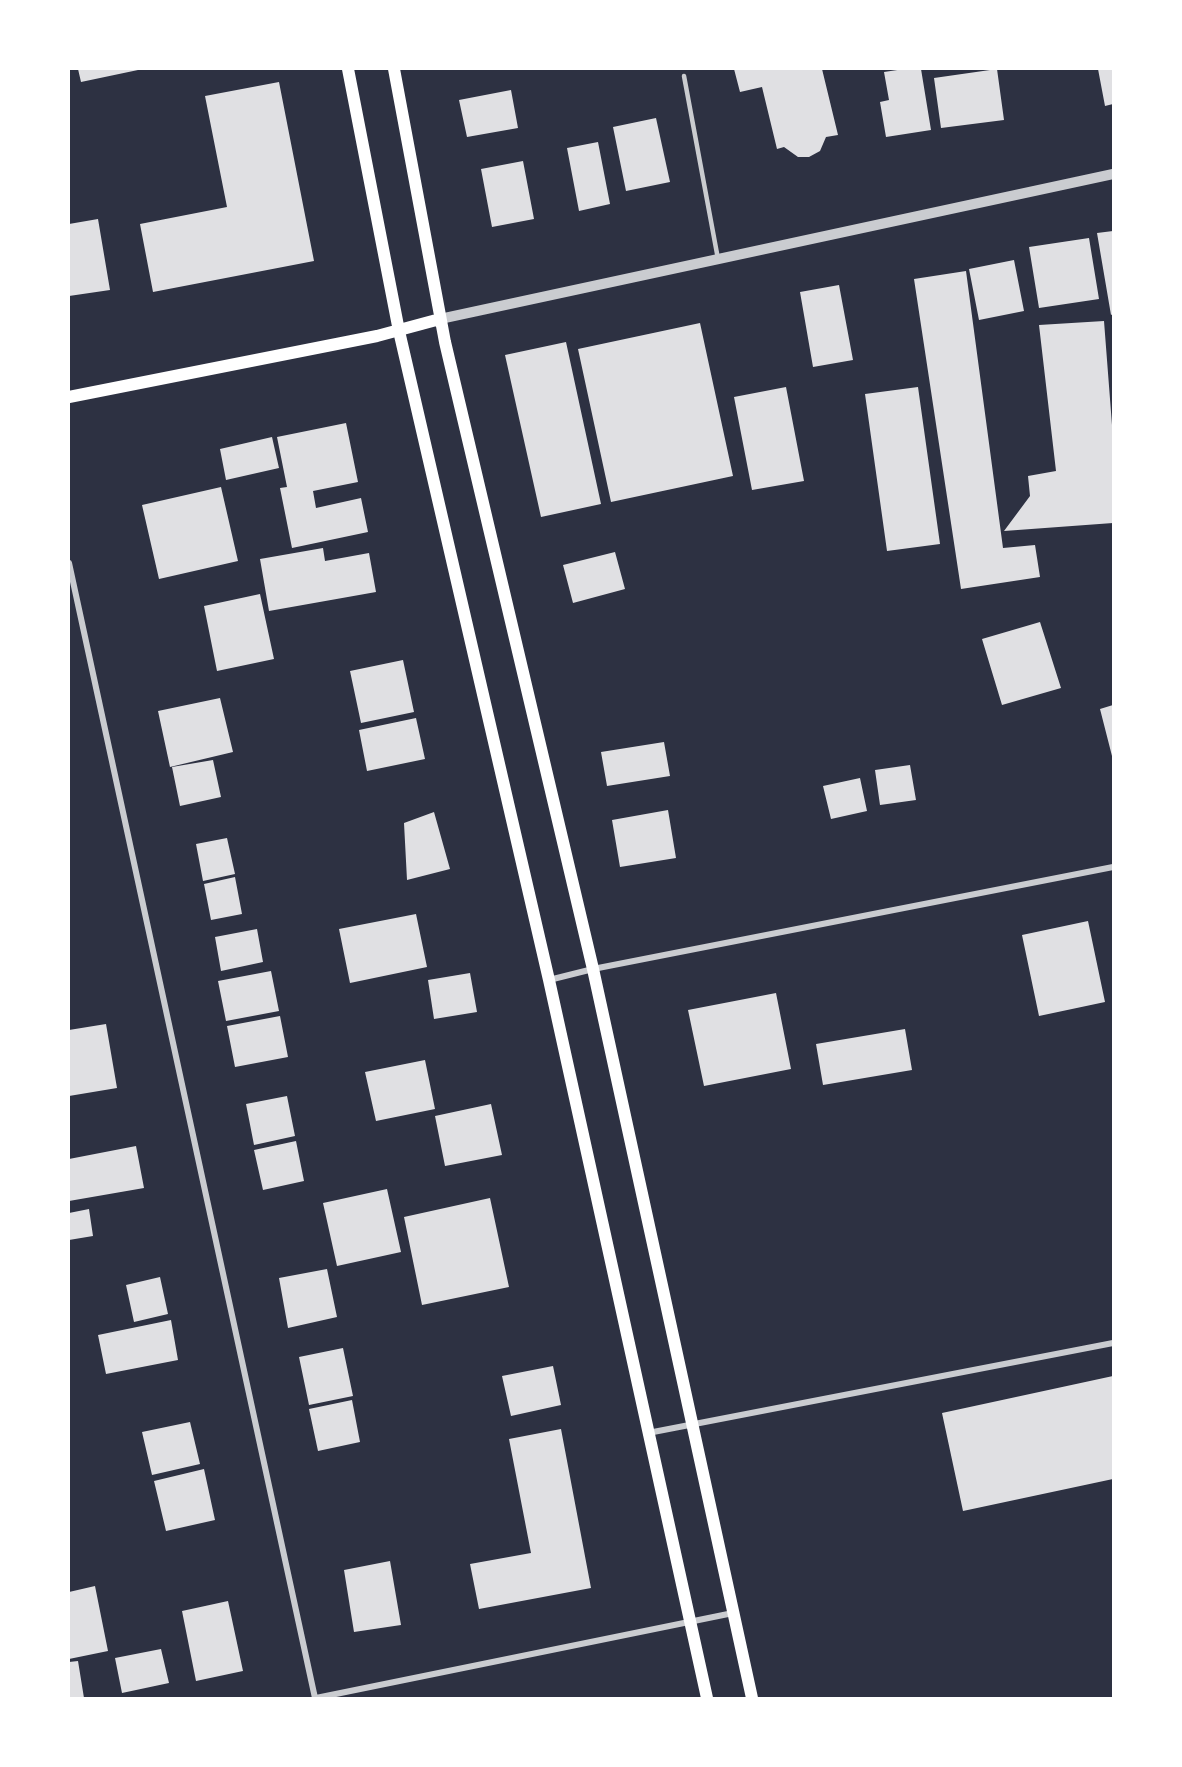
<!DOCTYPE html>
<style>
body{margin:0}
#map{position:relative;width:1182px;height:1767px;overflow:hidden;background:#2d3142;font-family:"Alegreya Sans",sans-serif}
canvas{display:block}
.frame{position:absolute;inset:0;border:70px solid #fff;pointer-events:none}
</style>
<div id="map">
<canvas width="1182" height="1767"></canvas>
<div class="frame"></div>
</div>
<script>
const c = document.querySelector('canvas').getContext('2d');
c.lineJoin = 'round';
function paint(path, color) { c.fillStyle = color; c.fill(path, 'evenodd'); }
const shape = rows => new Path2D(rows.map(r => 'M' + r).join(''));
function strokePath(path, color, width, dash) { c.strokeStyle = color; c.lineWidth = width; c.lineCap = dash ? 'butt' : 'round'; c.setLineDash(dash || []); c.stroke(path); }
const building = shape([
 [78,69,138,69,138,70,81,82],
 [734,69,822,69,838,135,826,137,820,151,809,157,798,157,784,147,777,149,762,87,740,92],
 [904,69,921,69,931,130,886,137,880,102,889,100,884,72],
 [997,69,1004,120,941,128,934,78],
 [1098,69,1113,69,1113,104,1105,106],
 [279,82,314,261,153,292,140,224,227,207,205,96],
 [511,90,518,128,467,137,459,100],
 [656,118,670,182,626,191,613,127],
 [598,142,610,204,579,211,567,148],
 [523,161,534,219,492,227,481,169],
 [98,219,110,290,69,296,69,224],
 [1113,231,1113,314,1111,315,1097,233],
 [1089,238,1099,299,1039,308,1029,247],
 [1014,260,1024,311,979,320,969,269],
 [966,271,1003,548,1035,545,1040,577,961,589,914,279],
 [839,285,853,360,813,367,800,292],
 [1104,321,1113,438,1113,523,1004,531,1030,496,1028,476,1056,471,1039,325],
 [700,323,733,476,611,502,578,349],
 [566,342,601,504,541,517,505,355],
 [786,387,804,481,752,490,734,397],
 [918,387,940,544,887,551,865,394],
 [346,423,358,482,313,491,316,508,361,498,368,532,292,548,280,488,287,487,277,437],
 [272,437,279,468,226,480,220,449],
 [221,487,238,561,159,579,142,505],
 [323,548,325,561,369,553,376,592,269,611,260,559],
 [615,552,625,589,573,603,563,565],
 [260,594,274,659,217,671,204,606],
 [1040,622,1061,688,1002,705,982,639],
 [403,660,414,712,361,723,350,671],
 [220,698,233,752,170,767,158,711],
 [1113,705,1113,756,1112,756,1100,709],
 [416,718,425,759,367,771,359,730],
 [664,742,670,776,607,786,601,752],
 [213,760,221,797,180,806,172,767],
 [910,765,916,800,880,805,875,770],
 [860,778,867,811,831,819,823,786],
 [668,810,676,858,620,867,612,820],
 [434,812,450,869,407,880,404,823],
 [227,838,235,874,203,881,196,844],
 [235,877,242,914,211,920,204,884],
 [416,914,427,967,350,983,339,929],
 [1088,921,1105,1002,1039,1016,1022,935],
 [257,929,263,962,221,971,215,937],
 [271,971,279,1011,226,1021,218,981],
 [470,973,477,1012,434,1019,428,980],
 [776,993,791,1069,704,1086,688,1010],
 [280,1016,288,1057,235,1067,227,1026],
 [106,1024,117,1088,69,1096,69,1030],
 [905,1029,912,1070,823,1085,816,1044],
 [425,1060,435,1109,376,1121,365,1072],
 [287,1096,295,1136,254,1145,246,1104],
 [491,1104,502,1155,445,1166,435,1116],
 [296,1141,304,1181,263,1190,254,1150],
 [136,1146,144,1188,69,1201,69,1159],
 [387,1189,401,1252,337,1266,323,1203],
 [490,1198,509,1287,422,1305,404,1217],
 [89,1209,93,1236,69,1240,69,1213],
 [327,1269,337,1317,288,1328,279,1278],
 [160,1277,168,1314,134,1322,126,1285],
 [171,1320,178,1360,106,1374,98,1335],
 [343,1348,353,1396,309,1405,299,1357],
 [553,1366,561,1405,511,1416,502,1376],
 [1113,1376,1113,1479,963,1511,942,1413],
 [352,1400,360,1442,318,1451,309,1409],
 [190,1422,200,1464,152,1475,142,1432],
 [561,1429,591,1588,479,1609,470,1564,531,1553,509,1439],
 [204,1469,215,1520,166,1531,154,1481],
 [390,1561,401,1625,354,1632,344,1570],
 [95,1586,108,1651,69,1659,69,1592],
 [228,1601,243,1671,196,1681,182,1611],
 [161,1649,169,1683,122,1693,115,1658],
 [78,1661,84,1698,69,1698,69,1662]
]);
const service = shape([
 [684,76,718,259]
]);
const minor = shape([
 [69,563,315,1698],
 [549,980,593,969,1113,867],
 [648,1433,1113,1343],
 [316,1698,733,1613]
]);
const tertiary = shape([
 [440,319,1113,174]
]);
const secondary = shape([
 [348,69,399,331,549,980,707,1698],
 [394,69,445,342,593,969,752,1698],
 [69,397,377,336,440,319]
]);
paint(building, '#e0e0e3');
strokePath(service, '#caccd0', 4.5);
strokePath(minor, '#caccd0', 6);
strokePath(tertiary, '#caccd0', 10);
strokePath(secondary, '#fff', 12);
</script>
